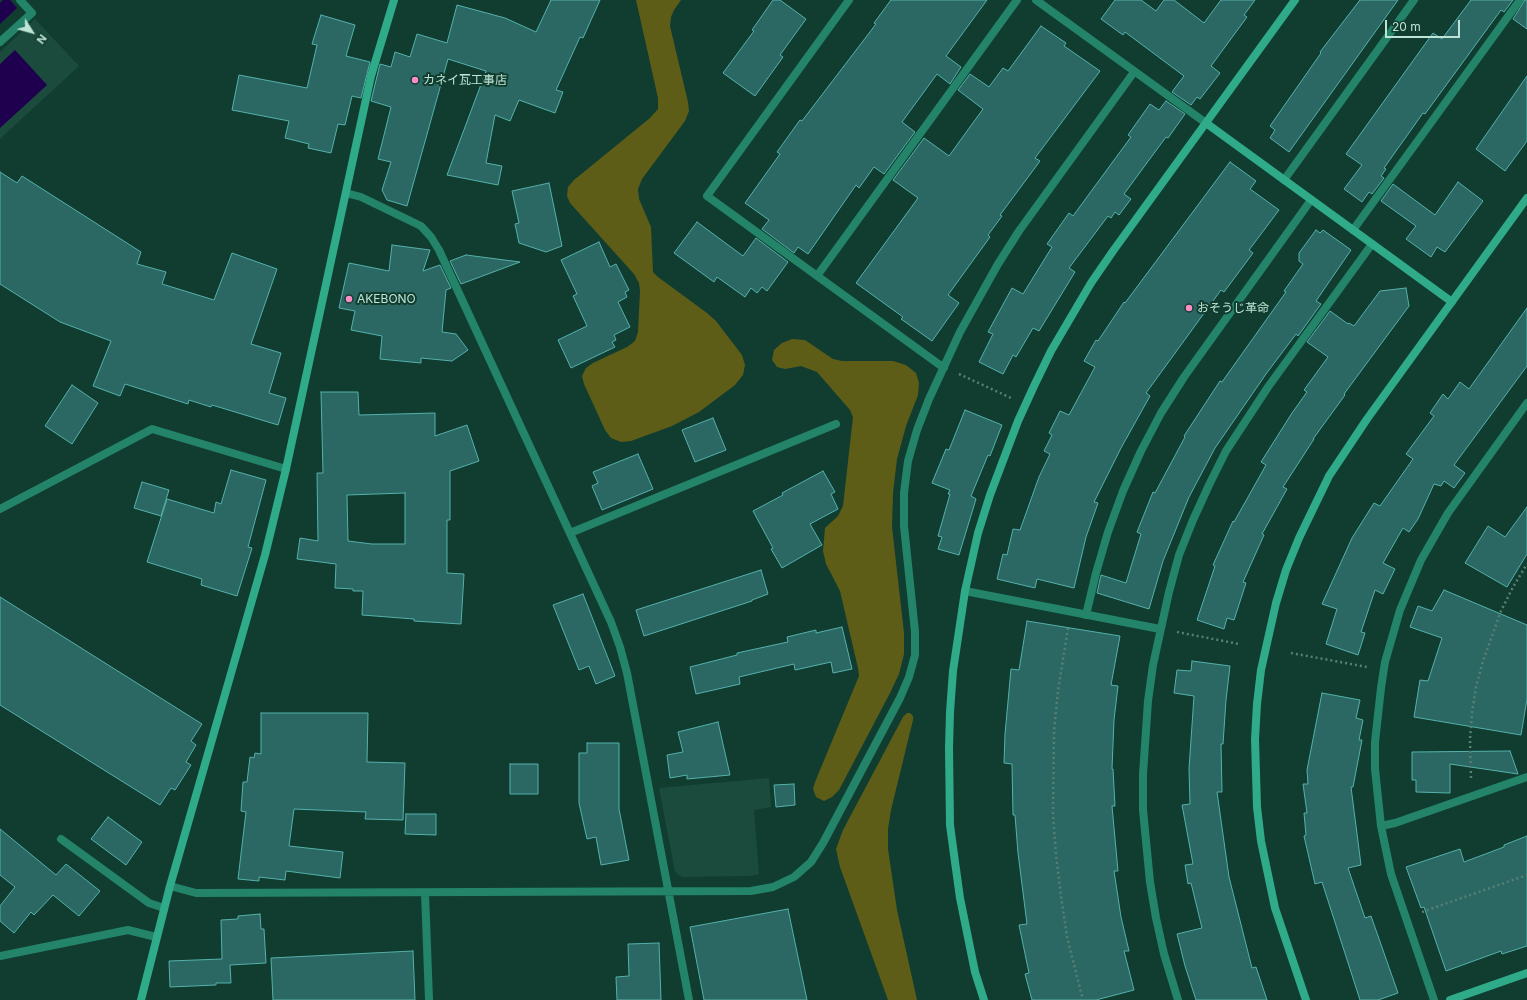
<!DOCTYPE html>
<meta charset="utf-8">
<style>
body{margin:0}
#map{position:relative;width:1527px;height:1000px;overflow:hidden;background:#113d30;font-family:Inter,sans-serif}
canvas{display:block}
.north{position:absolute;left:12px;top:12px;width:40px;height:40px;-webkit-text-stroke:3px #113d30;paint-order:stroke;rotate:127deg;font-size:11px;font-weight:700;line-height:16px;text-align:center;color:#bee4d5}
.north::after{content:'';display:block;margin:auto;width:14px;height:18px;background:#bee4d5;clip-path:polygon(50% 0,100% 100%,50% 72%,0 100%)}
.scale{position:absolute;left:1385px;top:20px;width:75px;height:18px;box-sizing:border-box;border:2px solid #bee4d5;border-top:0;padding-left:5px;font-size:12px;line-height:14px;white-space:nowrap;color:#bee4d5;-webkit-text-stroke:3px #113d30;paint-order:stroke}
</style>
<div id="map">
<canvas width="1527" height="1000"></canvas>
<div class="north">N</div>
<div class="scale">20 m</div>
</div>
<script>
const c = document.querySelector('canvas').getContext('2d');
c.lineJoin = 'round';
function paint(path, color) { c.fillStyle = color; c.fill(path, 'evenodd'); }
const shape = rows => new Path2D(rows.map(r => 'M' + r).join(''));
function strokePath(path, color, width, dash) { c.strokeStyle = color; c.lineWidth = width; c.lineCap = dash ? 'butt' : 'round'; c.setLineDash(dash || []); c.stroke(path); }
function write(font, color, halo, rows, align = 'center') {
  c.font = font + ' Inter,"Noto Sans JP",sans-serif'; c.lineWidth = 4; c.setLineDash([]); c.textBaseline = 'middle'; c.strokeStyle = halo; c.fillStyle = color; for (const [text, x, y, turn = 0] of rows) {
    c.save(); c.translate(x, y); c.rotate((+turn || 0) * Math.PI / 180); c.textAlign = isNaN(turn) ? turn : align; if (halo) c.strokeText(text, 0, 0); c.fillText(text, 0, 0); c.restore();
  }
}
const built = shape([
 [35,19,79,66,0,139,0,52],
 [769,778,771,807,754,810,759,874,750,876,682,877,675,872,659,788]
]);
const green = shape([
 [636,0,681,0,674,10,671,17,670,26,688,102,689,111,685,121,642,179,638,189,639,199,651,227,653,272,658,277,707,313,716,321,742,355,745,365,743,375,735,385,699,412,672,426,631,441,621,442,611,438,605,430,584,384,582,376,586,368,593,363,627,347,635,341,638,332,640,291,639,283,634,274,570,203,567,196,568,187,574,180,650,118,658,109,658,98],
 [792,339,805,340,833,359,842,361,893,361,906,365,916,373,919,383,918,395,906,426,897,459,893,493,892,527,904,633,904,654,899,674,890,693,839,790,832,797,824,801,816,797,813,789,815,782,859,676,858,668,840,591,826,564,823,551,825,528,838,516,843,506,853,417,850,410,817,372,801,366,785,369,777,367,772,360,774,350,782,343],
 [907,713,910,713,913,716,913,720,891,810,888,829,888,849,897,910,917,1000,888,1000,840,867,836,849,843,830,903,717]
]);
const water = shape([
 [3,0,10,0,17,8,0,24,0,3],
 [15,50,47,85,0,128,0,64]
]);
const building = shape([
 [551,0,600,0,583,38,580,37,556,90,563,92,555,113,519,100,510,121,495,115,486,163,502,166,498,185,447,175,486,71,448,59,407,206,387,200,382,190,391,162,378,159,391,107,371,101,380,64,391,67,395,52,410,57,417,34,447,43,457,5,505,18,536,32,551,0],
 [773,0,780,0,806,19,780,55,783,57,755,96,723,73,754,31,752,30,773,0],
 [891,0,987,0,946,56,961,67,950,84,937,74,902,122,915,132,884,174,874,167,859,188,856,185,808,254,798,247,794,253,762,229,769,220,745,203,780,154,777,152,800,120,802,121,876,24,874,23,891,0],
 [1115,0,1141,0,1156,11,1164,0,1174,0,1204,23,1221,0,1255,0,1244,15,1247,17,1211,66,1220,73,1200,99,1197,97,1191,105,1172,92,1184,76,1125,32,1123,35,1101,19,1115,0],
 [1360,0,1398,0,1289,152,1270,138,1275,130,1270,126,1321,53,1320,52,1360,0],
 [1471,0,1513,0,1504,12,1501,10,1425,114,1423,113,1384,168,1386,169,1381,176,1384,178,1372,194,1369,192,1362,202,1344,189,1362,165,1346,154,1433,33,1442,39,1471,0],
 [1525,0,1527,0,1527,29,1513,19,1525,0],
 [321,15,355,25,346,56,370,62,361,98,352,96,345,125,338,124,331,153,308,148,309,144,285,138,289,121,232,110,239,75,307,88,317,45,312,44,321,15],
 [1041,26,1066,43,1064,46,1100,71,1035,158,1040,161,1000,215,1002,216,988,235,990,237,948,295,959,303,932,341,901,319,903,317,856,283,918,198,893,180,924,138,949,156,983,109,958,90,970,74,989,87,1003,68,1008,71,1041,26],
 [1527,76,1527,141,1505,171,1476,149,1527,76],
 [1166,101,1185,114,1168,138,1166,137,1124,194,1131,199,1119,215,1115,212,1111,218,1108,216,1069,268,1075,272,1039,331,1033,328,1016,357,1013,355,1003,374,979,362,993,334,988,332,1012,288,1023,294,1052,247,1047,244,1069,213,1073,216,1131,137,1128,135,1150,104,1159,110,1166,101],
 [1230,162,1256,181,1250,189,1279,210,1249,250,1253,253,1224,292,1221,290,1146,393,1150,396,1121,448,1094,502,1098,503,1086,537,1074,588,1037,579,1035,588,997,579,1003,554,1007,555,1013,529,1020,530,1039,477,1050,454,1044,451,1052,435,1049,433,1060,411,1069,415,1095,367,1084,361,1096,340,1098,341,1124,302,1125,303,1230,162],
 [0,172,17,183,22,176,141,252,137,264,166,272,162,284,214,300,232,253,277,269,251,344,281,353,269,393,286,398,278,425,212,405,211,407,189,400,188,404,125,384,120,396,93,386,111,341,60,322,0,284,0,172],
 [1458,182,1483,201,1445,252,1437,247,1431,257,1406,239,1416,226,1381,201,1393,184,1435,215,1458,182],
 [549,183,562,246,546,252,519,243,515,224,519,223,512,191,549,183],
 [697,222,743,256,756,238,788,262,767,291,762,287,757,293,751,288,745,297,717,277,714,282,674,253,697,222],
 [1316,230,1320,233,1323,230,1351,250,1316,301,1321,304,1298,336,1296,334,1266,374,1215,448,1189,497,1163,561,1149,609,1097,593,1101,575,1126,583,1141,534,1137,532,1153,492,1155,493,1185,437,1184,436,1220,381,1222,382,1286,292,1284,291,1303,264,1299,261,1299,253,1316,230],
 [599,242,610,267,616,264,629,290,625,292,627,297,618,302,630,327,614,335,616,340,612,342,615,347,571,368,558,340,587,326,573,296,577,294,561,260,599,242],
 [392,245,430,250,423,271,440,265,451,288,446,290,442,332,456,334,468,350,452,361,421,358,421,363,380,359,382,336,351,330,355,311,339,308,349,263,389,271,392,245],
 [466,255,520,262,461,284,450,261,466,255],
 [1406,288,1409,306,1344,394,1345,395,1313,439,1314,439,1283,487,1287,489,1262,534,1264,535,1243,582,1246,583,1234,620,1227,618,1224,629,1197,620,1215,566,1213,565,1233,521,1234,522,1266,465,1261,462,1292,413,1307,392,1304,390,1328,357,1307,342,1330,311,1348,324,1349,323,1354,326,1380,291,1406,288],
 [1527,308,1527,366,1454,465,1465,473,1454,488,1444,481,1441,486,1434,484,1418,519,1409,532,1403,528,1383,563,1395,569,1383,594,1375,590,1361,632,1365,633,1358,655,1326,644,1337,609,1322,604,1352,538,1374,503,1380,506,1413,459,1406,454,1434,416,1430,413,1443,394,1448,399,1460,382,1469,389,1527,308],
 [72,385,98,403,72,444,45,426,72,385],
 [321,392,358,392,359,415,435,413,435,436,467,425,479,461,450,471,450,520,447,520,447,573,464,574,461,624,414,621,414,619,362,615,363,591,353,591,353,589,335,588,336,564,297,559,300,538,318,541,317,473,323,473,321,392],
 [405,493,405,544,372,544,348,541,347,495,405,493],
 [965,410,1002,425,990,456,988,455,971,496,976,499,959,555,938,549,942,537,938,536,950,494,948,494,950,490,932,483,946,449,949,450,965,410],
 [713,418,726,450,695,462,682,430,713,418],
 [638,454,653,489,602,510,592,486,598,483,593,472,638,454],
 [231,470,266,480,248,547,252,548,237,596,201,585,202,579,147,562,167,499,214,513,216,502,221,504,231,470],
 [823,471,835,492,831,494,838,509,810,524,822,545,782,568,771,549,773,548,753,511,783,495,782,493,823,471],
 [142,482,169,490,161,516,134,508,142,482],
 [1527,507,1527,554,1507,587,1465,563,1488,526,1505,537,1527,507],
 [761,570,768,594,752,600,752,601,644,636,636,610,761,570],
 [1444,590,1527,625,1527,699,1521,735,1414,717,1420,680,1428,681,1442,638,1410,627,1418,606,1432,611,1444,590],
 [583,594,615,676,596,684,589,666,579,670,553,605,583,594],
 [0,597,202,724,191,741,196,745,186,762,191,765,175,790,171,788,160,805,0,705,0,597],
 [1027,621,1120,636,1111,685,1118,686,1114,720,1112,769,1113,769,1115,806,1112,806,1118,871,1114,871,1121,917,1129,951,1124,951,1134,990,1096,1000,1032,1000,1025,974,1029,973,1019,925,1027,924,1018,853,1015,815,1013,815,1012,764,1004,763,1005,734,1011,669,1019,670,1027,621],
 [842,627,852,669,833,673,831,662,795,670,794,664,739,677,740,684,696,694,690,667,737,655,737,653,788,642,787,637,816,630,816,633,842,627],
 [1192,661,1230,666,1226,700,1223,744,1221,744,1222,792,1217,792,1229,877,1252,968,1256,967,1267,1000,1196,1000,1185,966,1177,934,1202,928,1191,883,1188,884,1185,865,1193,864,1182,805,1190,804,1189,769,1194,696,1174,693,1177,670,1191,671,1192,661],
 [1322,693,1360,700,1356,718,1363,720,1359,740,1362,740,1353,787,1351,787,1361,865,1348,868,1365,918,1371,916,1398,993,1378,1000,1360,1000,1322,882,1315,884,1304,836,1306,835,1304,813,1307,813,1303,784,1308,784,1307,770,1322,693],
 [261,713,368,713,367,762,405,763,403,820,365,819,366,812,294,809,289,846,343,852,340,878,286,871,285,880,259,877,259,881,238,879,246,812,241,811,243,782,247,782,250,757,254,758,255,753,261,754,261,713],
 [718,722,730,775,687,779,687,775,670,778,667,755,683,752,678,732,718,722],
 [587,743,619,743,619,809,629,860,601,865,596,837,587,839,579,803,579,753,587,753,587,743],
 [1510,751,1518,774,1450,764,1450,793,1416,792,1416,780,1412,780,1412,752,1510,751],
 [510,764,538,764,538,794,510,794,510,764],
 [794,784,795,805,776,807,774,785,794,784],
 [406,814,436,814,436,835,405,834,406,814],
 [108,817,142,842,126,865,91,839,108,817],
 [0,829,56,875,66,864,100,891,79,916,53,895,34,915,31,912,14,933,0,921,0,906,15,887,0,875,0,829],
 [1527,836,1527,946,1502,954,1501,951,1446,971,1424,907,1421,908,1406,867,1460,849,1464,862,1504,847,1504,845,1527,836],
 [788,909,807,1000,704,1000,690,927,788,909],
 [260,914,261,929,264,929,266,963,230,965,231,983,216,983,216,985,170,987,169,961,222,959,221,920,238,919,238,916,260,914],
 [659,943,661,1000,617,1000,616,977,629,976,628,944,659,943],
 [413,951,415,1000,273,1000,271,958,413,951]
]);
const path = shape([
 [959,374,1011,398],
 [1068,628,1058,691,1054,731,1053,814,1056,855,1061,896,1067,937,1083,1000],
 [1177,632,1239,644],
 [1291,653,1367,667],
 [1471,778,1470,739,1472,713,1476,687,1483,661,1501,611,1513,587,1527,564],
 [1422,912,1527,875]
]);
const street = shape([
 [849,0,707,196,944,368],
 [1036,0,1206,123],
 [0,42,32,13,20,0],
 [1284,180,1414,0],
 [346,193,361,197,421,226,431,237,439,250,611,622,620,647,627,673,689,1000],
 [1353,230,1520,0],
 [817,276,1017,0],
 [0,509,152,429,286,469],
 [570,533,836,424],
 [965,591,1160,629],
 [1086,615,1096,573,1108,532,1123,491,1141,451,1161,413,1184,377,1311,200],
 [1381,826,1395,823,1527,777],
 [61,839,149,903,164,908],
 [170,886,196,893,751,891,773,887,794,877,811,862,823,843,900,698,909,677,915,655,915,632,904,526,904,493,908,461,917,430,929,399,960,332,998,264,1019,231,1134,72],
 [425,893,429,1000],
 [0,956,128,930,156,937],
 [1178,1000,1164,954,1156,918,1150,882,1143,810,1143,774,1148,701,1153,665,1169,592,1179,555,1193,520,1209,485,1226,451,1268,387,1372,244],
 [1434,1000,1391,874,1381,826,1375,769,1375,742,1381,688,1385,662,1400,610,1421,560,1448,513,1527,403]
]);
const secondary = shape([
 [1206,123,1452,302],
 [141,1000,170,886,265,555,286,469,371,76,394,0],
 [984,1000,975,972,960,898,955,862,950,825,949,748,950,712,953,671,965,591,978,533,990,495,1018,421,1034,386,1051,351,1091,283,1113,251,1295,0],
 [1306,1000,1275,908,1261,841,1257,807,1255,739,1257,704,1261,670,1276,603,1286,570,1299,538,1329,476,1367,419,1527,198],
 [1450,1000,1527,973]
]);
const markers = [
 [415,80,4,"#fb8fc5"],
 [349,299,4,"#fb8fc5"],
 [1189,308,4,"#fb8fc5"]
];
const poiNames = [
 ["カネイ瓦工事店",423,80],
 ["AKEBONO",357,299],
 ["おそうじ革命",1197,308]
];
paint(built, '#1a4b3c');
paint(green, '#5d5d18');
paint(water, '#1e004e');
paint(building, '#2b6864');
strokePath(building, '#55b1ab', 1);
strokePath(path, '#578073', 2.5, [2, 3]);
strokePath(street, '#238469', 8);
strokePath(secondary, '#30ab89', 8);
for (const [x, y, r, color] of markers) { const dot = new Path2D(); dot.arc(x, y, r, 0, 2 * Math.PI); c.fillStyle = color; c.fill(dot); strokePath(dot, '#113d30', 1.5); }
write('12px', '#bee4d5', '#113d30', poiNames, 'left');
</script>
